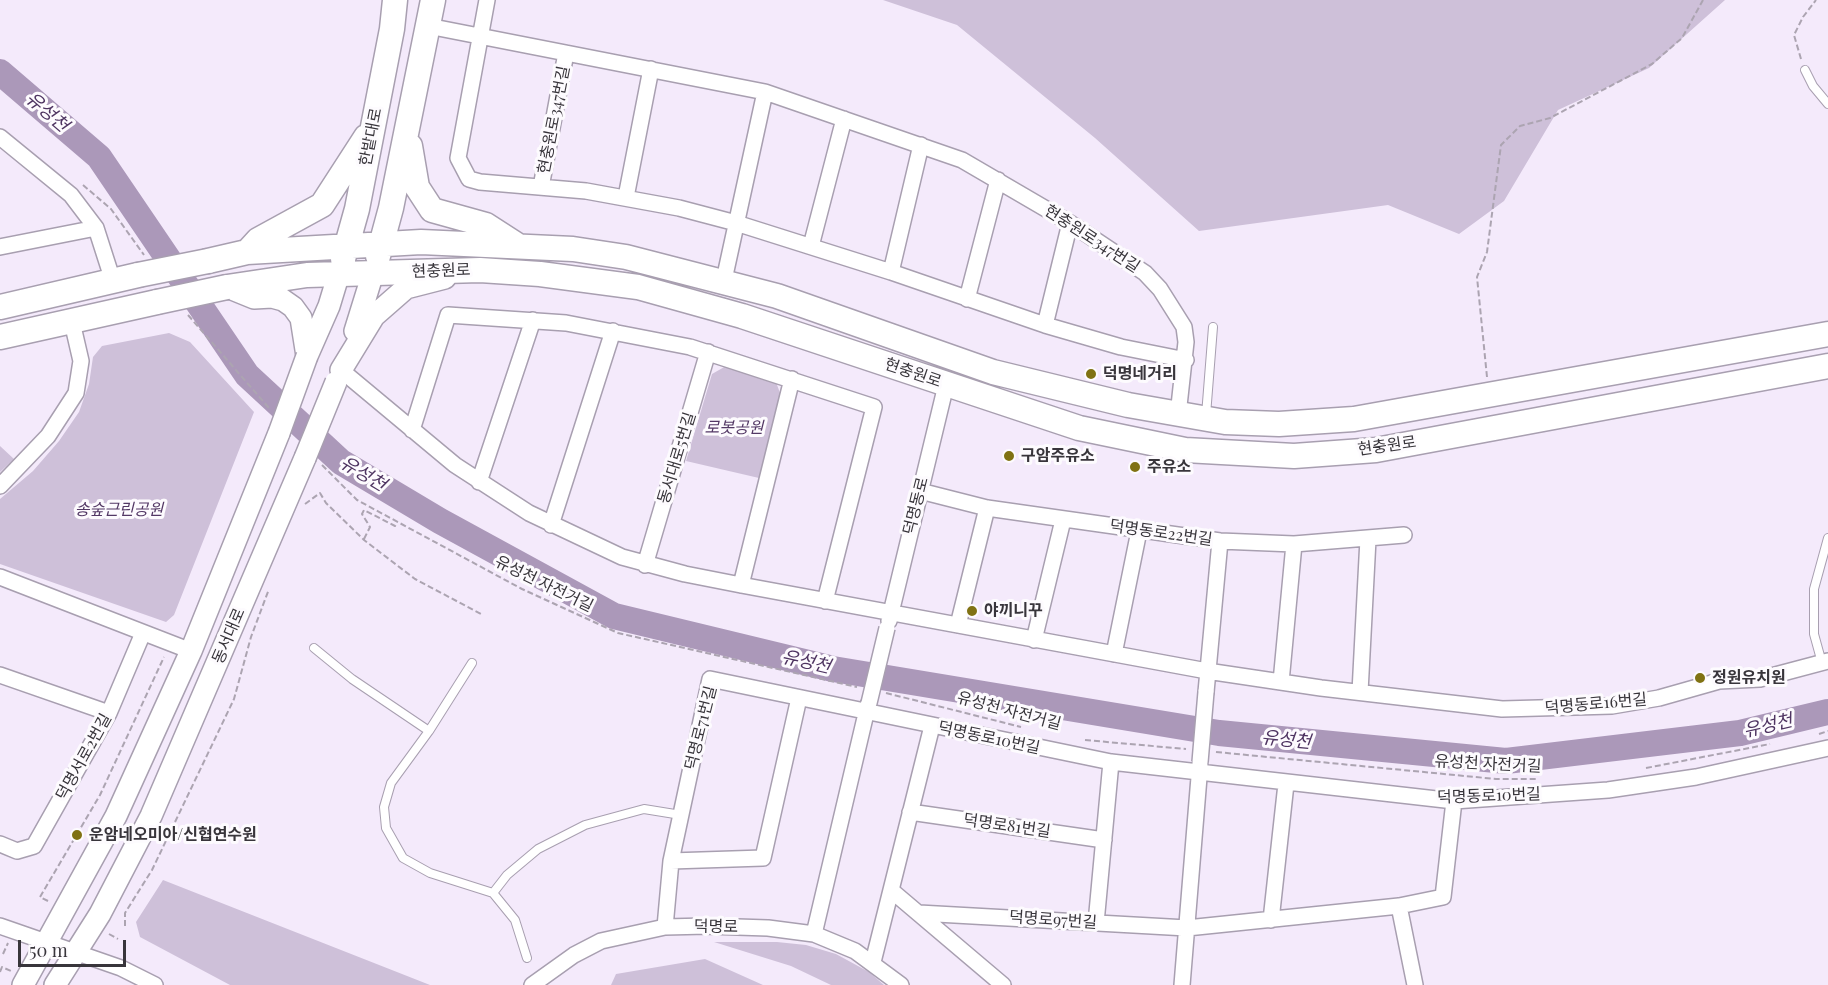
<!DOCTYPE html>
<meta charset="utf-8">
<style>
body{margin:0}
#map{position:relative;width:1828px;height:985px;overflow:hidden;background:#f4eafb;font-family:"Playfair Display",serif}
canvas{display:block}
.scale{position:absolute;left:18px;top:940px;width:108px;height:27px;box-sizing:border-box;border:3px solid #38353b;border-top:0;padding-left:8px;font-size:18px;line-height:21px;white-space:nowrap;color:#38353b;-webkit-text-stroke:4px #fdfbfe;paint-order:stroke}
</style>
<div id="map">
<canvas width="1828" height="985"></canvas>
<div class="scale">50 m</div>
</div>
<script>
const c = document.querySelector('canvas').getContext('2d');
c.lineJoin = 'round';
function paint(path, color) { c.fillStyle = color; c.fill(path, 'evenodd'); }
const shape = rows => new Path2D(rows.map(r => 'M' + r).join(''));
function strokePath(path, color, width, dash) { c.strokeStyle = color; c.lineWidth = width; c.lineCap = dash ? 'butt' : 'round'; c.setLineDash(dash || []); c.stroke(path); }
function write(font, color, halo, rows, align = 'center') {
  c.font = font + ' "Playfair Display","Noto Sans KR",serif'; c.lineWidth = 6; c.setLineDash([]); c.textBaseline = 'middle'; c.strokeStyle = halo; c.fillStyle = color; for (const [text, x, y, turn = 0] of rows) {
    c.save(); c.translate(x, y); c.rotate((+turn || 0) * Math.PI / 180); c.textAlign = isNaN(turn) ? turn : align; if (halo) c.strokeText(text, 0, 0); c.fillText(text, 0, 0); c.restore();
  }
}
const green = shape([
 [883,0,1725,0,1649,68,1558,110,1504,201,1459,234,1388,205,1199,231,1095,138,957,25],
 [169,333,190,342,254,412,174,615,166,622,0,564,0,499,33,471,59,441,79,412,89,384,93,357,102,346],
 [726,366,776,382,780,393,759,478,686,461,712,374],
 [0,446,14,459,0,472],
 [163,880,430,985,230,985,140,937,136,922],
 [714,942,777,942,806,945,836,954,869,972,884,985,831,985,791,966],
 [705,959,763,985,611,985,616,974]
]);
const river = shape([
 [0,72,99,157,247,375,341,462,440,521,614,616,833,669,1219,733,1506,761,1740,733,1828,712]
]);
const path = shape([
 [1801,59,1794,35,1803,17,1816,0],
 [83,185,111,209,144,255],
 [188,315,269,408],
 [1487,377,1477,277,1487,252,1501,145,1520,126,1550,118,1652,64,1682,38,1703,0],
 [322,465,357,500,522,589,618,633,857,687],
 [305,504,320,493,326,503,364,540,415,579,481,614],
 [364,539,370,527,362,514,364,510,395,526,397,522],
 [886,693,1021,727],
 [1819,734,1828,731],
 [1085,740,1186,749],
 [1216,752,1496,779,1536,779],
 [1646,768,1770,744],
 [48,901,40,897,100,795,164,657],
 [125,926,125,913,152,870,234,699,251,637,269,589],
 [109,934,118,939],
 [3,954,8,943],
 [0,972,2,967,11,971]
]);
const lane = shape([
 [1805,70,1813,86,1828,104],
 [1206,415,1213,327],
 [314,648,352,679,429,731,391,783,384,807,386,828,403,858,430,873,493,893,515,920,527,958],
 [1822,663,1814,634,1814,589,1828,538],
 [429,731,472,663],
 [493,893,507,875,538,849,585,825,644,809,681,815]
]);
const street = shape([
 [487,0,458,158,469,179,480,182,586,191,679,208,736,223,891,272,1045,325,1121,347,1186,360],
 [428,26,765,92,962,160,1070,223,1145,273,1160,289,1184,327,1186,342,1178,415],
 [0,137,71,195,96,228,113,281],
 [541,187,566,53],
 [626,197,651,69],
 [811,246,844,119],
 [0,247,96,228],
 [891,272,921,145],
 [724,280,765,92],
 [967,299,998,180],
 [1045,325,1070,223],
 [341,370,455,465,529,513,622,557,685,574,741,585,1207,671,1321,688,1502,709,1612,706,1659,698,1719,681,1760,679,1828,661],
 [412,430,448,315,566,323,690,347,874,407,825,601],
 [479,482,533,320],
 [0,486,48,436,76,393,81,361,72,322],
 [920,491,987,508,1220,541,1294,544,1404,535],
 [551,525,613,331],
 [645,565,708,352],
 [0,577,191,651],
 [741,585,792,379],
 [889,621,946,385],
 [958,625,987,508],
 [1034,640,1063,520],
 [1114,654,1139,531],
 [0,675,109,713],
 [1281,682,1294,544],
 [1206,692,1220,541],
 [1360,692,1368,539],
 [910,812,1104,840],
 [0,844,17,851,34,846,109,713,143,633],
 [671,861,763,858,799,698],
 [892,891,1003,985],
 [1399,906,1415,985],
 [919,913,1187,928,1399,906,1443,897,1454,801],
 [1271,920,1286,784],
 [1096,923,1111,762],
 [0,926,121,968,155,985],
 [665,927,671,861,710,679,1111,762,1454,801,1608,790,1696,777,1828,748],
 [814,934,868,705],
 [873,962,932,726],
 [532,985,574,955,601,941,665,927,707,926,768,928,814,934,855,951,901,985],
 [1182,985,1200,765]
]);
const secondary = shape([
 [227,287,254,298,272,297,283,300,293,307,301,318,307,356],
 [355,331,373,273],
 [307,356,329,306,339,273],
 [341,370,374,316,406,288,445,278],
 [23,985,116,816,191,651,279,433],
 [55,985,100,914,151,816,305,458]
]);
const primary = shape([
 [410,146,417,187,432,210,486,225,517,245],
 [247,252,258,240,322,205,366,137],
 [378,256,391,208,433,0],
 [343,259,357,209,392,29,395,0],
 [208,261,247,252,421,242,573,249,626,257,777,296,993,372,1128,405,1225,422,1279,424,1354,419,1828,334],
 [227,287,307,275,480,270,540,274,638,287,742,316,1079,428,1185,450,1294,456,1376,450,1828,366],
 [0,307,138,275],
 [0,337,157,302]
]);
const streetBridge = shape([
 [869,703,887,628],
 [1200,762,1206,692]
]);
const secondaryBridge = shape([
 [279,433,307,356],
 [305,458,336,382]
]);
const primaryBridge = shape([
 [138,275,208,261],
 [157,302,227,287]
]);
const markers = [
 [1091,374,6,"#807213"],
 [1009,456,6,"#807213"],
 [1135,467,6,"#807213"],
 [972,611,6,"#807213"],
 [1700,678,6,"#807213"],
 [77,835,6,"#807213"]
];
const streetNames = [
 ["현충원로347번길",554,120,-79],
 ["한밭대로",371,137,-79],
 ["현충원로347번길",1092,239,33],
 ["현충원로",441,271,-2],
 ["현충원로",913,373,19],
 ["현충원로",1387,446,-8],
 ["동서대로5번길",677,458,-73],
 ["덕명동로",916,506,-76],
 ["덕명동로22번길",1161,533,8],
 ["유성천 자전거길",544,584,26],
 ["동서대로",229,636,-67],
 ["덕명동로16번길",1596,704,-5],
 ["유성천 자전거길",1009,711,15],
 ["덕명로71번길",701,728,-76],
 ["덕명동로10번길",989,738,12],
 ["덕명서로2번길",84,757,-61],
 ["유성천 자전거길",1488,764,3],
 ["덕명동로10번길",1489,796,-2],
 ["덕명로81번길",1007,826,8],
 ["덕명로97번길",1053,920,4],
 ["덕명로",716,927,1]
];
const poiNames = [
 ["덕명네거리",1103,374],
 ["구암주유소",1021,456],
 ["주유소",1147,467],
 ["야끼니꾸",984,611],
 ["정원유치원",1712,678],
 ["운암네오미아/신협연수원",89,835]
];
const parkNames = [
 ["로봇공원",734,428],
 ["송숲근린공원",119,510]
];
const waterNames = [
 ["유성천",47,112,41],
 ["유성천",363,474,31],
 ["유성천",806,662,13],
 ["유성천",1768,726,-13],
 ["유성천",1286,740,6]
];
paint(green, '#cec0d9');
strokePath(river, '#ab98b9', 26);
strokePath(lane, '#a89fb0', 10);
strokePath(street, '#a89fb0', 18);
strokePath(secondary, '#a89fb0', 24);
strokePath(primary, '#a89fb0', 27);
strokePath(path, '#aca4b1', 2, [6, 3]);
strokePath(lane, '#fff', 8);
strokePath(street, '#fff', 15);
strokePath(secondary, '#fff', 21);
strokePath(primary, '#fff', 24);
strokePath(streetBridge, '#a89fb0', 18, []);
strokePath(secondaryBridge, '#a89fb0', 24, []);
strokePath(primaryBridge, '#a89fb0', 27, []);
strokePath(streetBridge, '#fff', 15);
strokePath(secondaryBridge, '#fff', 21);
strokePath(primaryBridge, '#fff', 24);
for (const [x, y, r, color] of markers) { const dot = new Path2D(); dot.arc(x, y, r, 0, 2 * Math.PI); c.fillStyle = color; c.fill(dot); strokePath(dot, '#fdfbfe', 2); }
write('16px', '#38353b', '#fdfbfe', streetNames);
write('bold 16px', '#38353b', '#fdfbfe', poiNames, 'left');
write('italic 16px', '#533865', '#fdfbfe', parkNames);
write('italic 18px', '#4e3461', '#fdfbfe', waterNames);
</script>
